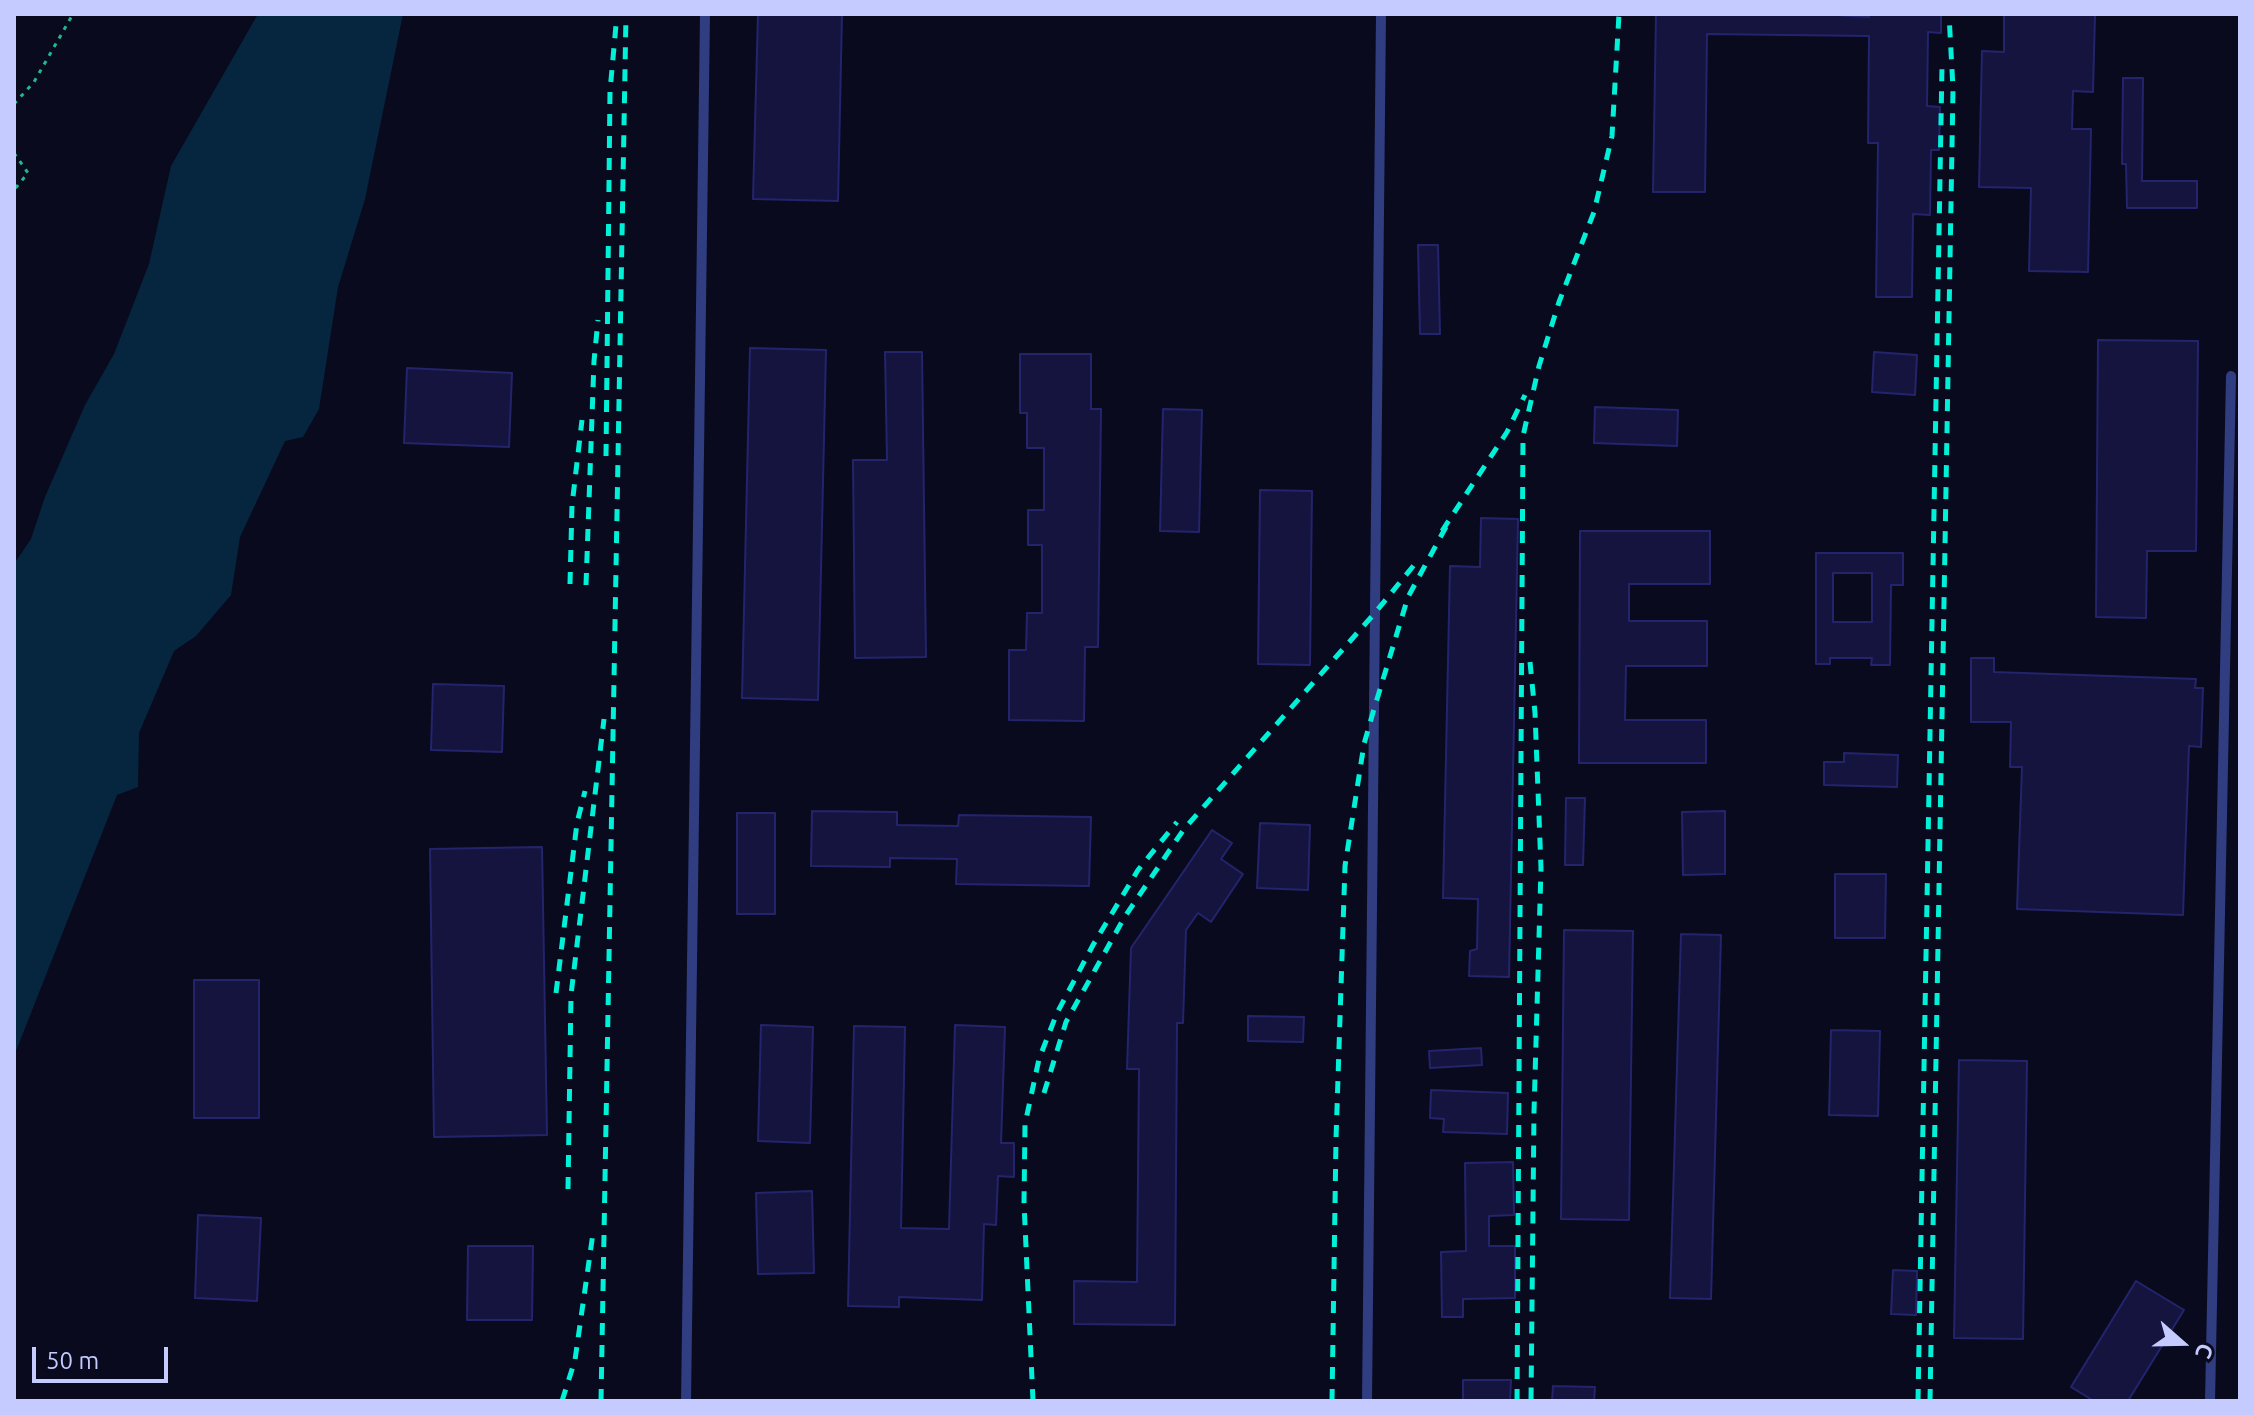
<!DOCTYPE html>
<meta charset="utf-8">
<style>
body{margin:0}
#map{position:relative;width:2254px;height:1415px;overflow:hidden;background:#090a1d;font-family:Ubuntu,sans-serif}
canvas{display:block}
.frame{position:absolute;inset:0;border:16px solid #c5caff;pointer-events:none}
.north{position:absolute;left:2142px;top:1303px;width:80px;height:80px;-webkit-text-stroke:6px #090a1d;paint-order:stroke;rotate:110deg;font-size:22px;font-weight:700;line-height:32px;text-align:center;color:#c5caff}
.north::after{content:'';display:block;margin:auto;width:28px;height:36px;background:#c5caff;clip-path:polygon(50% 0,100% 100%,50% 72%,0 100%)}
.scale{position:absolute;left:32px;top:1347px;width:136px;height:36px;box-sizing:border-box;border:4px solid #c5caff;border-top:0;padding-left:10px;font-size:24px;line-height:28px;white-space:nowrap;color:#c5caff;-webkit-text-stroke:6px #090a1d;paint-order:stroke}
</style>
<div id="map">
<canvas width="2254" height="1415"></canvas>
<div class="frame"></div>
<div class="north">С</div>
<div class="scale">50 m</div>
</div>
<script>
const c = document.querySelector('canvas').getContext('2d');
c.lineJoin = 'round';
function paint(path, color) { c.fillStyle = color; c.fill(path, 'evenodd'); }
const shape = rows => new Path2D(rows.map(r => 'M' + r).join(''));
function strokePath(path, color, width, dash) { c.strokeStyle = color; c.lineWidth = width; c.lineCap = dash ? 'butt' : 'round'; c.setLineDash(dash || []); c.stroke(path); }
const water = shape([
 [258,14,403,14,365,199,338,287,319,409,303,437,285,441,240,537,231,595,196,636,174,651,139,733,138,787,117,795,14,1056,14,564,31,539,45,497,85,405,114,354,149,264,171,166]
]);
const building = shape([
 [758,14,842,14,838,201,753,199,758,14],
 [1656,14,1818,14,1869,17,1869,14,1941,14,1941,33,1928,32,1927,106,1940,107,1939,150,1931,150,1930,215,1913,214,1912,297,1876,297,1878,143,1868,143,1869,36,1707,34,1705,192,1653,192,1656,14],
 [2004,14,2095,14,2093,92,2073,91,2072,129,2091,129,2088,272,2029,271,2031,188,1979,187,1982,51,2004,52,2004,14],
 [2123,78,2143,78,2142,181,2197,181,2197,208,2127,208,2126,164,2122,164,2123,78],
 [1418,245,1438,245,1440,334,1420,334,1418,245],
 [2098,340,2198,341,2196,551,2147,551,2146,618,2096,617,2098,340],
 [750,348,826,350,818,700,742,698,750,348],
 [885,352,922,352,926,657,855,658,853,460,887,460,885,352],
 [1874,352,1917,355,1915,395,1872,392,1874,352],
 [1020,354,1091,354,1091,409,1101,409,1098,647,1085,647,1084,721,1009,720,1009,650,1026,650,1027,613,1042,613,1042,545,1028,545,1028,510,1044,510,1044,448,1027,448,1027,413,1020,413,1020,354],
 [407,368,512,373,509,447,404,443,407,368],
 [1595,407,1678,410,1677,446,1594,443,1595,407],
 [1163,409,1202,410,1199,532,1160,531,1163,409],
 [1260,490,1312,491,1310,665,1258,664,1260,490],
 [1481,518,1518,519,1509,977,1469,976,1470,951,1477,949,1478,899,1443,898,1450,566,1480,567,1481,518],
 [1580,531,1710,531,1710,584,1629,584,1629,621,1707,621,1707,666,1626,666,1625,720,1706,720,1706,763,1579,763,1580,531],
 [1816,553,1903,553,1903,585,1891,585,1890,665,1871,665,1872,658,1830,658,1830,664,1816,664,1816,553],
 [1833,573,1872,573,1872,622,1833,622,1833,573],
 [1971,658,1994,658,1994,672,2196,679,2195,688,2203,688,2201,747,2189,746,2183,915,2017,909,2022,767,2010,767,2011,722,1971,722,1971,658],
 [433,684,504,686,502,752,431,750,433,684],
 [1844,753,1898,755,1897,787,1824,785,1824,762,1844,762,1844,753],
 [1566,798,1585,798,1583,865,1565,865,1566,798],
 [812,811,897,812,897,825,958,826,959,815,1091,817,1089,886,956,884,957,859,890,858,890,867,811,866,812,811],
 [1725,811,1725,874,1683,875,1682,812,1725,811],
 [737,813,775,813,775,914,737,914,737,813],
 [1260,823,1310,825,1308,890,1257,888,1260,823],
 [1212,830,1232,843,1221,859,1243,874,1211,922,1198,913,1186,930,1183,1023,1177,1023,1175,1325,1074,1324,1074,1281,1137,1282,1139,1069,1127,1069,1131,948,1212,830],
 [542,847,547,1135,434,1137,430,849,542,847],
 [1835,874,1886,874,1885,938,1835,938,1835,874],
 [1564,930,1633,931,1629,1220,1561,1219,1564,930],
 [1681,934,1721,935,1711,1299,1670,1298,1681,934],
 [194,980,259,980,259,1118,194,1118,194,980],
 [1248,1016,1304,1017,1303,1042,1248,1041,1248,1016],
 [761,1025,813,1027,810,1143,758,1141,761,1025],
 [955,1025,1005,1027,1001,1143,1014,1143,1014,1177,998,1176,996,1225,984,1224,982,1300,899,1297,899,1307,848,1306,854,1026,905,1027,901,1228,949,1229,955,1025],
 [1831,1030,1880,1031,1878,1116,1829,1115,1831,1030],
 [1481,1048,1482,1065,1430,1068,1429,1051,1481,1048],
 [1959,1060,2027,1061,2023,1339,1954,1338,1959,1060],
 [1431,1090,1508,1093,1507,1134,1443,1132,1444,1119,1430,1118,1431,1090],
 [1513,1162,1514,1215,1489,1216,1489,1246,1515,1246,1515,1298,1463,1299,1463,1317,1442,1317,1441,1252,1466,1251,1465,1163,1513,1162],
 [812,1191,814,1273,758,1274,756,1193,812,1191],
 [198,1215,261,1218,257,1301,195,1298,198,1215],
 [468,1246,533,1246,532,1320,467,1320,468,1246],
 [1893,1270,1917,1271,1916,1315,1891,1314,1893,1270],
 [2136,1281,2184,1310,2128,1401,2094,1401,2071,1387,2136,1281],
 [1463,1380,1511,1380,1510,1401,1463,1401,1463,1380],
 [1553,1386,1595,1387,1594,1401,1552,1401,1553,1386]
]);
const path = shape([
 [14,104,34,82,73,14],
 [14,153,28,173,14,190]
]);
const service = shape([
 [686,1401,705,14],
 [1367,1401,1381,14],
 [2210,1401,2231,376]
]);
const rail = shape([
 [606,456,610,91,616,25],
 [1442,531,1507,432,1525,395],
 [570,584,572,505,582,420],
 [586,585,594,361,598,320],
 [1530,662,1535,713,1541,868,1534,1112,1531,1401],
 [556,993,577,823,585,791],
 [1044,1093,1066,1022,1124,918,1184,829,1374,614,1419,559],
 [568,1189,571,995,604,719],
 [562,1401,575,1360,593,1233],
 [601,1401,626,14],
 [1033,1401,1024,1203,1025,1124,1039,1059,1057,1013,1093,945,1138,870,1177,822],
 [1332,1401,1336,1139,1345,866,1364,744,1374,709,1408,597,1447,525],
 [1517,1401,1523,436,1539,366,1559,302,1594,212,1612,136,1619,14],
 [1918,1401,1942,66],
 [1930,1401,1953,89,1949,14]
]);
paint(water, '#06263f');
paint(building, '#14143f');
strokePath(building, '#24246d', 2);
strokePath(path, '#21b790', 3, [4, 6]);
strokePath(service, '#303d80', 10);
strokePath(rail, '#00f0d8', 5, [12, 10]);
</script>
